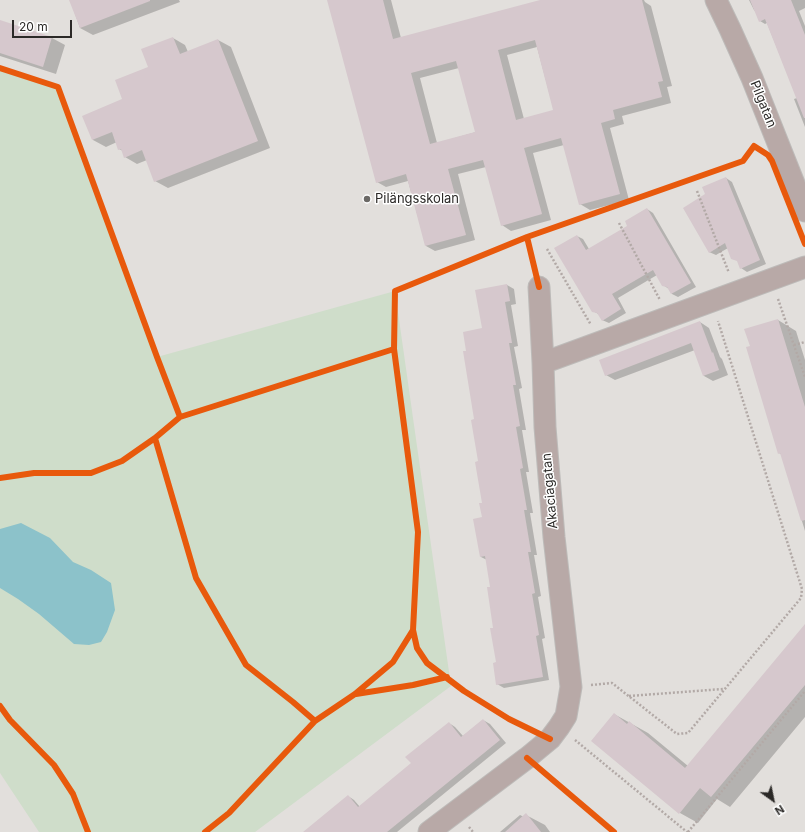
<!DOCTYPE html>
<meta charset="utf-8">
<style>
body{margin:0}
#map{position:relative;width:805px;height:832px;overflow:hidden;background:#e2dfdc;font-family:Inter,sans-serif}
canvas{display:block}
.north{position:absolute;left:753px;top:780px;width:40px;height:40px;-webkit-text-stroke:3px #fff;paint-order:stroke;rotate:147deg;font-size:11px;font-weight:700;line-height:16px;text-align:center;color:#2b2927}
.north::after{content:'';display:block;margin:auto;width:14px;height:18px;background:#2b2927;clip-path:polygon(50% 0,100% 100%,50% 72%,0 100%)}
.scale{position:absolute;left:12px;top:20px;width:60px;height:18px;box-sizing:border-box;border:2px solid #2b2927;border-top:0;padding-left:5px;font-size:12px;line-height:14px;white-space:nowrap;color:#2b2927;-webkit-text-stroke:3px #fff;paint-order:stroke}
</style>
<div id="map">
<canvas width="805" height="832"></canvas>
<div class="north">N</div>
<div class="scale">20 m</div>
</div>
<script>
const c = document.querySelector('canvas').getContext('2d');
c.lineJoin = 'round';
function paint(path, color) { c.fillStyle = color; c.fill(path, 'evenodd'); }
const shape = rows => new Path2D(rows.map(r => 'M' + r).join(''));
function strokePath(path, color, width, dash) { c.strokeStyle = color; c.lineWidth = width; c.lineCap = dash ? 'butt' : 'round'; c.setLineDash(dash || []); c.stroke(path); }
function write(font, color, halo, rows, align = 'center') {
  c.font = font + ' Inter,sans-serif'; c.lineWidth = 3; c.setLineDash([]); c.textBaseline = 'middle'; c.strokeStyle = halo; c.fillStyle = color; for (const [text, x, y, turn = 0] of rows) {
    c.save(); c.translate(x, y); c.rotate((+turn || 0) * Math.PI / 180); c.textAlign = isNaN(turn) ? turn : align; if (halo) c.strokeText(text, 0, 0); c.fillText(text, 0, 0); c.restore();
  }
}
const green = shape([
 [0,68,58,87,157,357,395,291,451,686,255,832,39,832,0,773]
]);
const water = shape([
 [21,523,50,538,73,562,91,570,111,583,115,610,107,632,101,642,89,645,74,644,39,614,18,599,0,588,0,529]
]);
const shadow = shape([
 [70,0,179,0,180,2,93,35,80,28],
 [328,0,391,0,401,38,544,0,644,0,645,2,651,6,672,86,667,87,671,103,622,116,624,124,610,128,629,200,590,210,580,204,564,145,533,153,551,220,511,231,502,225,486,167,458,174,475,240,435,251,426,246,408,181,386,187,377,182],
 [537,47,554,111,524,119,507,55],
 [459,68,476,132,437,143,420,78],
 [749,0,805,0,805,8,799,11,805,26,805,127,794,99,797,98,767,23,765,24,760,21,756,12,754,10],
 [0,21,52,38,65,45,56,74,0,56],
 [173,38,185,45,188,52,218,40,231,47,270,148,168,188,155,181,147,160,137,164,125,157,123,151,119,149,117,142,106,147,93,140,84,117,124,100],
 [726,178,732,182,766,264,747,272,741,268,738,261,728,248,716,255,709,252,706,195],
 [647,209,653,213,696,287,678,297,672,294,669,289,663,285,657,275,618,298,626,313,609,323,602,320,600,315,593,311,577,236,583,239,589,249,629,226],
 [507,285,514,289,516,304,511,305,518,346,514,347,522,388,519,389,526,430,522,430,529,472,526,472,533,513,530,513,537,555,534,555,541,596,538,597,545,638,542,639,549,680,504,688,497,684,497,663,491,587,487,560,481,557,483,504,475,420,467,351,483,329],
 [778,320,796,331,805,360,805,531,782,455,779,453,751,346],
 [700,322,709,328,720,357,722,359,728,375,713,381,704,376,695,350,615,380,606,375],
 [805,626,805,717,730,807,717,799,698,823,680,813,614,714,648,733,688,766],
 [483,720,490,724,506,743,397,832,304,832,348,796,354,800,360,807,412,764,449,723,455,727,463,736],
 [520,815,524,817,526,815,545,825,550,832,500,832]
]);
const building = shape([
 [69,0,150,0,150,1,80,28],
 [327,0,383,0,393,39,540,0,642,0,663,81,658,82,662,97,613,110,615,119,601,123,620,194,579,205,561,138,524,148,542,214,501,226,483,160,448,169,466,235,425,246,406,174,376,183],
 [535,40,553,110,516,120,498,50],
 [456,61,475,132,430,144,411,73],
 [750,0,791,0,805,35,805,118,804,118,765,19,759,22],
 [0,20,52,37,43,67,0,53],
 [173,37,180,54,218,39,258,141,154,182,142,150,124,158,121,149,118,150,112,132,92,140,82,116,122,99,115,80,148,67,141,49],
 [726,177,760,260,740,269,737,261,731,259,725,243,709,253,683,208,705,194,702,187],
 [647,208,691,283,671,294,667,287,662,286,653,270,612,294,621,309,602,321,597,313,592,312,554,248,577,235,586,250,627,226,625,221],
 [507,284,510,301,505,302,512,343,509,343,516,385,513,385,520,426,516,427,523,468,520,469,527,510,524,510,531,552,528,552,535,593,532,594,539,635,536,636,543,677,496,685,493,663,496,662,490,628,493,628,487,587,490,587,485,556,480,557,473,519,482,517,479,503,482,503,475,462,478,461,471,420,474,419,463,351,466,351,463,332,482,328,475,290],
 [778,319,805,407,805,520,801,521,780,453,778,454,746,347,750,346,744,329],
 [700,321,712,353,713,352,719,370,703,376,691,343,605,376,599,360],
 [805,624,805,685,711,797,700,788,679,814,591,741,614,713,627,724,629,721,685,768],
 [483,719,500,740,387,832,303,832,348,795,358,807,411,763,405,757,449,722,461,737],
 [526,813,541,832,505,832]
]);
const path = shape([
 [697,191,729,273],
 [619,223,660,300],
 [547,249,591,325],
 [778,299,805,377],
 [794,345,805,342],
 [591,685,612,683,677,734,688,733,801,598,802,589,718,321],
 [629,696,723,689],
 [575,740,687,832],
 [469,827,473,832],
 [688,832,805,691]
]);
const minor = shape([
 [716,0,730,29,752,78,805,211],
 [539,287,543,363],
 [429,832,527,758,550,739,559,727,566,716,571,687,554,537,545,427,543,363,805,267]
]);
const cycleway = shape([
 [0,68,58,87,157,357,180,417,155,438,196,578,246,665,293,702,315,721],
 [527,237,743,161,754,146,768,155,772,161,805,244],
 [180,417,394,349,395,291,527,237,539,287],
 [0,478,34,473,91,473,122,461,155,438],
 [413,630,417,648,427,663,464,691,509,719,550,739],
 [356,694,413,685,447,677],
 [0,706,10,720,54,765,73,794,88,832],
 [527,758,614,832],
 [205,832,229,813,315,721,355,694,393,662,413,630,418,532,394,349]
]);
const markers = [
 [367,199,4,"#6b6966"]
];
const streetNames = [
 ["Pilgatan",763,104,68],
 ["Akaciagatan",550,491,-95]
];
const poiNames = [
 ["Pilängsskolan",375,199]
];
paint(green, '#cfddca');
paint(water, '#8cc2ca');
paint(shadow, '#0003');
paint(building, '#d6c8cd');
strokePath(minor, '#bdbbb9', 23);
strokePath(path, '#b2a9a6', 2.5, [2, 2]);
strokePath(minor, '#b8a9a7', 21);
strokePath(cycleway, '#e8590c', 6);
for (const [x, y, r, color] of markers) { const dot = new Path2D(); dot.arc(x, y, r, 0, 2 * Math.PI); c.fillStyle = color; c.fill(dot); strokePath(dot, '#fff', 1.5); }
write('13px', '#2b2927', '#fff', streetNames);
write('13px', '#2b2927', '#fff', poiNames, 'left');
</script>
